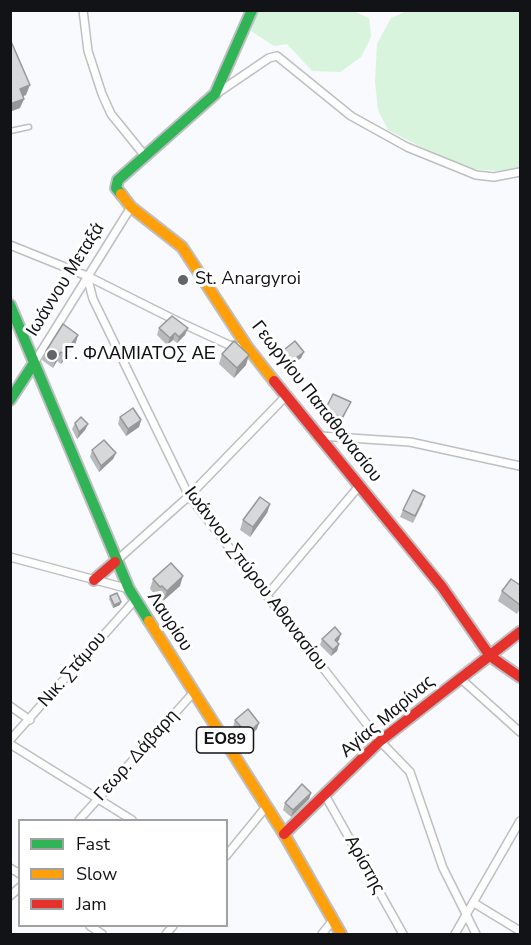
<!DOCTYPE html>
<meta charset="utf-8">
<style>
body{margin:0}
#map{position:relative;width:531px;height:945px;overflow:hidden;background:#f8fafd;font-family:"Nunito Sans",sans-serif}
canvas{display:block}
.frame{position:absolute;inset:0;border:12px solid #121316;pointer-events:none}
.legend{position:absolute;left:18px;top:819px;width:210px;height:108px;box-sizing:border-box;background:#fff;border:2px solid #a0a1a2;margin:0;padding:8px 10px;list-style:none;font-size:18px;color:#121316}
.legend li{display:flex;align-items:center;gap:12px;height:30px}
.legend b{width:30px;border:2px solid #a0a1a2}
</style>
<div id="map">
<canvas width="531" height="945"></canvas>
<div class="frame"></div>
<ul class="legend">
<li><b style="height:8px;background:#30b455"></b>Fast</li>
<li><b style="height:8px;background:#ff9f0a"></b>Slow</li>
<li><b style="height:8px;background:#e5322d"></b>Jam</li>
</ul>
</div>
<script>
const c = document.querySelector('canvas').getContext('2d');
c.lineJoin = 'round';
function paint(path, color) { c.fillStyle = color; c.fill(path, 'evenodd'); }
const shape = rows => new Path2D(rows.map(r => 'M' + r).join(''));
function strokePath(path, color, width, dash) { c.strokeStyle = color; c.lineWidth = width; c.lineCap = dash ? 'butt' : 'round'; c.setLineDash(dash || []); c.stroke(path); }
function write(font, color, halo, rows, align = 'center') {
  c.font = font + ' "Nunito Sans",sans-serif'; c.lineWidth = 6; c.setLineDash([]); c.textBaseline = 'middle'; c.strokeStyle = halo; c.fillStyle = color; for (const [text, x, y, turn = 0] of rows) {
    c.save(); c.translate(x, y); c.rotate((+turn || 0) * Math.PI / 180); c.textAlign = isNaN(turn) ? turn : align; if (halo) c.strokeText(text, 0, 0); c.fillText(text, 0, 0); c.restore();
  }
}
const green = shape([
 [258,11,353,11,369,18,371,37,361,57,340,72,312,71,287,44,274,46,251,31],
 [407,11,520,11,520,168,497,171,475,169,437,155,388,130,378,110,375,82,377,44,391,18]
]);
const lane = shape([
 [10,131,29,127]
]);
const street = shape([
 [83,10,88,51,102,94,111,114,145,156],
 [216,94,269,58,277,56,351,116,407,147,476,175,494,177,520,172],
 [10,245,87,276,177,321,229,345,240,347],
 [87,276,93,299,189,496,380,741,410,772,443,868,476,934],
 [34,363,131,207],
 [320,436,410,442,520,466],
 [10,557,129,589],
 [115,562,189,496,286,396],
 [267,595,360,485],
 [460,678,520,732],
 [10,706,30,720],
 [10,740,135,600],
 [10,744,132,820],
 [325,795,403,934],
 [79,820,194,692],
 [226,856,266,807],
 [10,868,20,874],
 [10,896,20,887],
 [474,903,520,931],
 [90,926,102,934],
 [166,934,173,926],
 [322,934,333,920],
 [455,934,520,821]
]);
const fast = shape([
 [121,194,116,188,118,180,215,94,252,10],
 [10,305,129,589,149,621],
 [10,400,34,363]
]);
const slow = shape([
 [121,194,131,207,182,247,248,348,274,381],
 [149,621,284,834,341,934]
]);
const jam = shape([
 [274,381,442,587,490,656,520,677],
 [94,580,115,562],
 [284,834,380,741,520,632]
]);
const wall = shape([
 [159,328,185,335,177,343,173,340,167,345,157,335],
 [78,335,75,345,61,364,57,361,53,368,42,360,46,351],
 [304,352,301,358,286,370,278,359,280,353],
 [222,354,246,365,234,378,219,364],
 [351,402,340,425,323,416,325,410],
 [120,417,141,420,139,427,126,436,118,424],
 [75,423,88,424,85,430,77,439,72,429],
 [92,450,116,453,113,459,99,472,90,457],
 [423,503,413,523,400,517,403,510],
 [270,504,267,513,250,537,240,530,243,520],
 [153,579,180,586,163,601,159,595,157,597,150,589],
 [520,585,520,609,517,614,498,601,502,591],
 [110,596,120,605,113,608,109,599],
 [322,639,339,640,337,642,339,644,337,651,331,656,320,645],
 [235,720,257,729,245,740,233,727],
 [311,793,309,799,291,817,283,810,285,803]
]);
const shadedWall = shape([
 [30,85,26,95,17,99,20,89],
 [24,99,20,108,10,112,10,104],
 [188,328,185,335,177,343,179,337],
 [175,333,173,340,167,345,170,338],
 [78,335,75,345,61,364,64,354],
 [61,352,57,361,53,368,56,358],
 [304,352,301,358,286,370,289,363],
 [249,355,246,365,234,378,237,368],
 [141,420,139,427,126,436,128,429],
 [88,424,85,430,77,439,79,432],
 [116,453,113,459,99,472,101,466],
 [270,504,267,513,250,537,253,527],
 [183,576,180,586,163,601,167,591],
 [121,602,120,605,113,608,114,605],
 [341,634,339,640,333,646,335,640],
 [339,644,337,651,331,656,333,650],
 [259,723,257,729,245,740,247,734],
 [311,793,309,799,291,817,293,810]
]);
const building = shape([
 [10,39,30,85,20,89,24,99,10,104,10,39],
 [172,316,188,328,179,337,175,333,170,338,159,328,172,316],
 [63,324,78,335,64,354,61,352,56,358,46,351,63,324],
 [234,341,249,355,237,368,222,354,234,341],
 [295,341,304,352,289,363,280,353,295,341],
 [333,394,351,402,342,418,325,410,333,394],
 [133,408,141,420,128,429,120,417,133,408],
 [81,417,88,424,79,432,75,423,81,417],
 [104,440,116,453,101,466,92,450,104,440],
 [413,490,425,496,415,516,403,510,413,490],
 [260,497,270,504,253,527,243,520,260,497],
 [171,563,183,576,167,591,162,586,160,587,153,579,171,563],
 [511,579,520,585,520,605,502,591,511,579],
 [117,593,121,602,114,605,110,596,117,593],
 [335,627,341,634,335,640,339,644,333,650,322,639,335,627],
 [248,709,259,723,247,734,235,720,248,709],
 [302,784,311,793,293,810,285,803,302,784]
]);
const markers = [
 [183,280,6,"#626467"],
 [52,355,6,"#626467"]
];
const shields = [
 [225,740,57]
];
const shieldNames = [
 ["ΕΟ89",225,740]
];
const streetNames = [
 ["Ιωάννου Μεταξά",66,280,-58],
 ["Γεωργίου Παπαθανασίου",316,402,52],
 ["Ιωάννου Σπύρου Αθανασίου",255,579,53],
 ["Λαυρίου",169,622,57],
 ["Νικ. Στάμου",73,670,-49],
 ["Αγίας Μαρίνας",388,717,-40],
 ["Γεωρ. Δάβαρη",137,756,-48],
 ["Αρίστης",364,865,61]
];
const poiNames = [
 ["St. Anargyroi",195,280],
 ["Γ. ΦΛΑΜΙΑΤΟΣ ΑΕ",64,355]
];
paint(green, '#d8f4dd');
strokePath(lane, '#bebfc2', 7);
strokePath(street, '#bebfc2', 10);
strokePath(fast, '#bebfc2', 14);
strokePath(slow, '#bebfc2', 14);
strokePath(jam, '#bebfc2', 14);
strokePath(lane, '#fefeff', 4);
strokePath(street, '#fefeff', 7);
strokePath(fast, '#30b455', 10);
strokePath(slow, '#ff9f0a', 10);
strokePath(jam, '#e5322d', 10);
paint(wall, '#b8babb');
paint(shadedWall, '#969799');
paint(building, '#d6d8da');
strokePath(building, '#969799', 1.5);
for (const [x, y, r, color] of markers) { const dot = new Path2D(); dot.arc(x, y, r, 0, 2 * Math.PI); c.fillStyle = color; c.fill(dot); strokePath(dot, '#fff', 2); }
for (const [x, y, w] of shields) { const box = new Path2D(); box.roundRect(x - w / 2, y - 13, w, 26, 4.5); c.fillStyle = '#fff'; c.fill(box); strokePath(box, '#121316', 1.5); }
write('bold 16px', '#121316', null, shieldNames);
write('18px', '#121316', '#fff', streetNames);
write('18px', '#121316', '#fff', poiNames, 'left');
</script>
